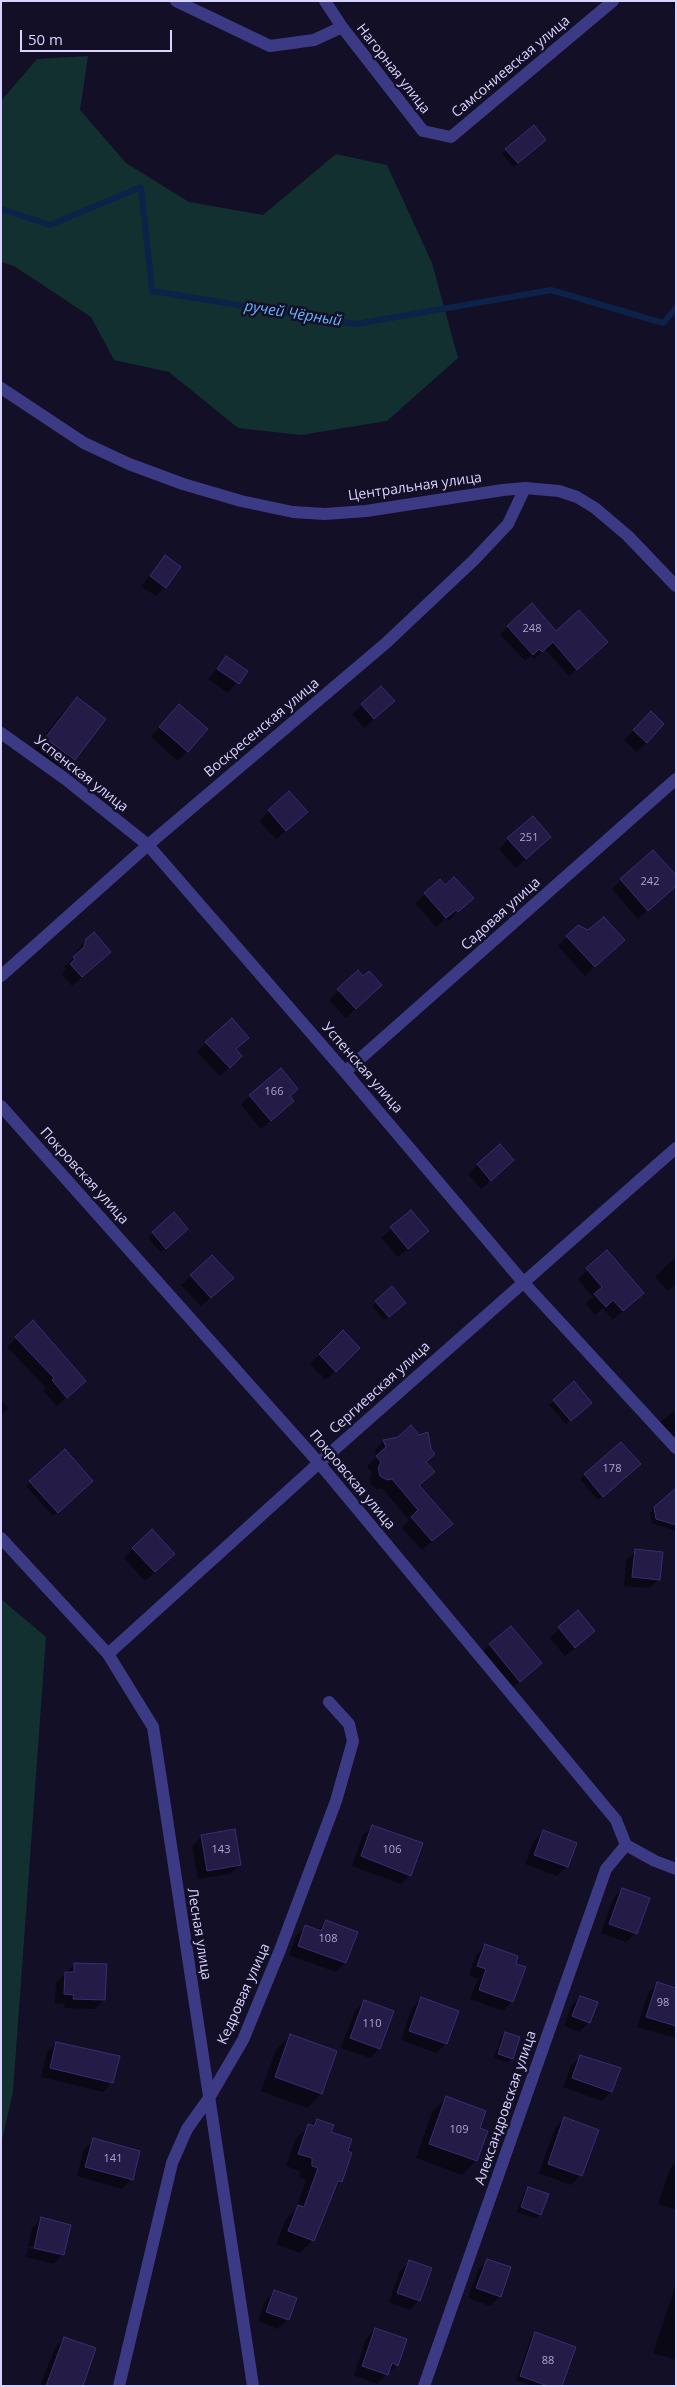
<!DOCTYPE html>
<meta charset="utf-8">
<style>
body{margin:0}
#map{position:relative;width:677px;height:2387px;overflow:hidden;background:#130f26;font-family:"Open Sans",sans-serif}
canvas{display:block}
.frame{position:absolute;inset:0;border:2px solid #d9d4ff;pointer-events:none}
.scale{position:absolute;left:20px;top:30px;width:152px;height:22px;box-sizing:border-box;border:2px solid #d9d4ff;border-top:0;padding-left:6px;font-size:15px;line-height:18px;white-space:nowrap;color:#d9d4ff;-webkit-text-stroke:4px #130f26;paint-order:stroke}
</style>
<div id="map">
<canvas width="677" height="2387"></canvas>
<div class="frame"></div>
<div class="scale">50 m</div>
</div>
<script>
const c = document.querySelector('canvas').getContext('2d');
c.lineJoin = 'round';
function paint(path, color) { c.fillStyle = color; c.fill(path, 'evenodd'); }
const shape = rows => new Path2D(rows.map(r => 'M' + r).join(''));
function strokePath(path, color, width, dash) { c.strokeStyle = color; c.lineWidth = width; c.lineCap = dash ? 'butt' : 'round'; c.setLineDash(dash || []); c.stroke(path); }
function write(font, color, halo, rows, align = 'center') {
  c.font = font + ' "Open Sans",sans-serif'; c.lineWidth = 5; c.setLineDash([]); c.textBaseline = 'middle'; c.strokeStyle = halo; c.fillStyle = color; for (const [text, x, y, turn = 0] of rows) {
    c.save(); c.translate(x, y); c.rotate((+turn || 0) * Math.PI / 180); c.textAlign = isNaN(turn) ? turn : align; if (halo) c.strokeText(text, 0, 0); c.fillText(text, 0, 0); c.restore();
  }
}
const green = shape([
 [88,56,80,110,126,163,189,202,263,215,336,154,387,165,432,263,458,358,387,421,301,435,238,428,169,372,114,360,91,317,14,266,1,262,1,101,37,59],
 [1,1599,46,1637,13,2092,1,2144]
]);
const shadow = shape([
 [670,1,676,1,676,10],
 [540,144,513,167,502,154,506,150],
 [165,557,165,587,156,596,141,586],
 [532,605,556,632,599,649,569,676,545,649,534,659,531,656,525,661,500,634],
 [226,657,246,671,228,693,208,679],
 [381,688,384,710,364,728,352,714],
 [77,698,74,759,60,773,32,752,63,712],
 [170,715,207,729,178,761,151,737],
 [641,722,663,724,637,752,624,740],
 [289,793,297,822,276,839,259,821],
 [508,839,540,846,516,868,499,849],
 [440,880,463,907,448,921,446,918,436,927,415,903],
 [621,880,670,891,638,919,612,889],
 [567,937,614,949,585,976,558,946],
 [87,940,110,952,72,986,62,974,66,969,64,967,76,956,77,950],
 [358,972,371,994,346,1018,329,1000],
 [247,1038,235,1050,231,1066,220,1076,197,1052,206,1043],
 [250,1096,288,1097,283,1110,261,1129,241,1105],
 [500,1145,503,1169,481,1189,468,1174],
 [411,1212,418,1240,398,1257,381,1238],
 [174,1214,182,1233,161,1252,148,1238],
 [607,1252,643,1293,613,1320,603,1308,595,1315,586,1304,593,1297,578,1279],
 [212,1256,222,1287,201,1306,181,1285],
 [676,1257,676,1284,668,1291,655,1277],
 [376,1302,400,1307,384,1320,372,1306],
 [33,1322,75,1390,57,1406,43,1391,46,1388,7,1347],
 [343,1332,358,1348,326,1380,310,1364],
 [1,1400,8,1408,1,1415],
 [554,1401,586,1407,566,1424,549,1405],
 [674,1411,676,1434,670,1439,658,1424],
 [384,1441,433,1472,418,1486,442,1533,422,1550,402,1528,409,1520,382,1488,377,1489,371,1485,369,1479,372,1472,367,1466,376,1457,375,1450],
 [621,1443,635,1468,598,1500,580,1479],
 [30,1482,87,1485,53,1516,26,1486],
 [655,1508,676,1515,676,1531,652,1523,650,1513],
 [133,1549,164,1563,145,1581,124,1558],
 [636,1551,659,1579,649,1588,624,1586,626,1560],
 [578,1612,584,1640,565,1656,550,1638],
 [490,1645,541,1663,510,1690,480,1654],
 [373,1826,410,1875,401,1884,352,1866,363,1835],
 [543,1832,567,1866,557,1876,525,1864,534,1841],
 [202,1836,240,1864,230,1874,198,1879,192,1846],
 [622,1889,636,1933,626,1942,601,1933,613,1899],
 [326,1922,345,1963,336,1972,289,1955,296,1936,306,1927,317,1931],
 [486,1945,514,1964,512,2002,503,2011,470,1999,478,1979,469,1975,476,1955],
 [75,1964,104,2000,95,2009,64,2008,65,2004,55,2003,56,1982],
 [657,1984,676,1989,676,2038,637,2027,648,1993],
 [580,1997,589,2022,579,2032,564,2026,571,2006],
 [422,1998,446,2044,436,2053,401,2040,412,2008],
 [365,2001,379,2049,370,2058,341,2048,355,2011],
 [505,2033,512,2058,507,2062,494,2058,501,2038],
 [290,2036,336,2052,321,2094,307,2108,261,2091,276,2050],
 [57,2043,112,2082,103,2092,41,2077,47,2052],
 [580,2057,611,2092,602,2101,563,2087,571,2066],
 [446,2098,478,2129,476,2161,462,2175,416,2158,432,2112],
 [565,2119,581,2175,571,2185,539,2173,555,2128],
 [317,2120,347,2151,341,2181,333,2189,313,2240,300,2253,276,2244,286,2219,296,2209,306,2180,300,2178,299,2171,286,2166,296,2138],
 [94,2140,131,2179,122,2189,77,2176,84,2149],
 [674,2164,676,2165,676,2210,658,2204,670,2169],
 [529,2189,540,2214,536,2218,517,2212,524,2193],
 [42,2219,63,2254,54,2264,26,2257,32,2228],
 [29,2246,58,2252,58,2255,28,2248],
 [488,2260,500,2296,490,2306,468,2298,478,2270],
 [410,2261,419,2300,410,2310,389,2302,400,2271],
 [676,2284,676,2360,653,2353],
 [275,2291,288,2319,278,2329,258,2321,265,2301],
 [375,2329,397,2365,377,2384,354,2375,366,2339],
 [536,2334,560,2386,532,2386,516,2380,531,2338],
 [64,2338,72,2386,40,2386,55,2348]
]);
const stream = shape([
 [1,209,50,225,141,187,152,291,356,324,551,290,663,323,676,308]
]);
const building = shape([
 [534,125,546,140,518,163,505,149,534,125],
 [165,555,181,567,166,588,150,576,165,555],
 [532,603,556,631,579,610,608,642,577,670,553,642,542,652,539,649,533,655,507,626,532,603],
 [226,656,248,671,239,684,217,669,226,656],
 [381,686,395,701,374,719,361,704,381,686],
 [77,697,106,719,75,760,45,738,77,697],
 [179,704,208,729,188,752,159,727,179,704],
 [651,711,664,724,647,743,633,730,651,711],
 [289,791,308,812,286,831,268,810,289,791],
 [533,816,551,837,526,859,507,838,533,816],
 [653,850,676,875,676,886,648,911,620,879,653,850],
 [454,877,474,898,458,912,456,910,446,918,424,893,440,879,445,885,454,877],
 [604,917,625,940,595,967,566,936,578,925,588,930,604,917],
 [94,932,111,952,82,977,70,964,75,959,73,957,84,947,86,939,94,932],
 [358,970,363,976,369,971,382,985,356,1009,337,989,358,970],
 [232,1018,249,1038,236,1049,242,1056,230,1068,205,1042,232,1018],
 [281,1068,298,1089,290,1096,294,1101,271,1121,249,1095,281,1068],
 [500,1144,514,1160,491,1181,477,1164,500,1144],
 [411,1210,429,1231,408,1249,390,1227,411,1210],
 [174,1212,188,1229,166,1249,152,1232,174,1212],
 [607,1250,644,1293,623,1311,613,1300,606,1307,594,1294,602,1287,586,1268,607,1250],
 [212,1255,234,1278,211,1298,190,1275,212,1255],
 [392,1286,406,1303,389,1317,375,1301,392,1286],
 [33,1320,86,1381,67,1398,52,1380,54,1378,15,1337,33,1320],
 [343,1330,360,1348,336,1372,319,1354,343,1330],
 [574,1381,592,1403,571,1421,553,1400,574,1381],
 [411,1425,419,1435,428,1432,431,1449,435,1454,426,1462,435,1472,419,1485,453,1524,432,1541,411,1517,418,1510,392,1479,387,1480,380,1476,378,1468,381,1462,376,1456,386,1447,383,1440,398,1437,411,1425],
 [621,1442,641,1464,603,1497,584,1474,621,1442],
 [65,1449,93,1481,58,1513,29,1481,65,1449],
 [676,1488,676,1525,656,1519,654,1507,676,1488],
 [152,1529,175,1554,155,1572,132,1548,152,1529],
 [635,1549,663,1552,660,1580,632,1577,635,1549],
 [578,1610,595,1631,575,1648,558,1627,578,1610],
 [511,1626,542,1663,520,1682,489,1644,511,1626],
 [372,1825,423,1843,411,1876,361,1856,372,1825],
 [235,1829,241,1865,207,1871,201,1835,235,1829],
 [543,1830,577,1843,568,1867,534,1855,543,1830],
 [622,1888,650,1898,637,1934,609,1924,622,1888],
 [326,1920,358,1932,346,1963,298,1946,305,1925,321,1931,326,1920],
 [485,1944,518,1956,516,1964,526,1967,513,2002,479,1990,486,1969,477,1966,485,1944],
 [74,1963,107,1964,105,2000,73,1999,74,1995,64,1994,65,1972,74,1972,74,1963],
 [657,1982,676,1988,676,2026,646,2017,657,1982],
 [580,1996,598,2002,590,2023,572,2016,580,1996],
 [421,1997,459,2011,447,2044,409,2031,421,1997],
 [364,2000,394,2011,380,2049,350,2038,364,2000],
 [505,2032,520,2037,513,2059,498,2054,505,2032],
 [290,2034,337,2051,322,2094,275,2077,290,2034],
 [56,2042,120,2056,113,2083,50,2068,56,2042],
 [580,2055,621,2068,612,2092,572,2078,580,2055],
 [446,2096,486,2111,480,2128,488,2131,477,2161,429,2144,446,2096],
 [564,2117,599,2130,582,2176,548,2164,564,2117],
 [317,2119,334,2125,331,2132,352,2139,348,2151,352,2153,342,2182,338,2181,314,2241,288,2231,298,2205,304,2207,318,2168,312,2166,312,2158,298,2154,308,2124,314,2126,317,2119],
 [93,2138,140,2151,133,2180,85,2167,93,2138],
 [528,2187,549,2194,541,2215,521,2207,528,2187],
 [41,2217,71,2225,64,2255,34,2248,41,2217],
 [487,2259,511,2267,501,2297,476,2288,487,2259],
 [409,2260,432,2268,420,2301,397,2293,409,2260],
 [274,2290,297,2298,289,2320,266,2312,274,2290],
 [375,2328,407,2339,398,2366,392,2363,388,2375,362,2366,375,2328],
 [535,2332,576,2347,562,2386,548,2386,520,2376,535,2332],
 [64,2337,96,2348,83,2386,46,2386,64,2337]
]);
const minor = shape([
 [176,1,270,46,314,40,342,27],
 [325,1,342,27,423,131,451,137,613,1],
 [1,388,84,443,129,464,183,484,241,501,293,512,325,514,366,511,503,490,525,488,559,491,577,497,595,508,628,536,676,586],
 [1,733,64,778,148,845,345,1072,523,1282,676,1448],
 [1,976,148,845,386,643,474,560,508,524,525,488],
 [345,1072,676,779],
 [1,1106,319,1463,616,1820,626,1845,655,1861,676,1869],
 [1,1538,108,1654,153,1727,253,2386],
 [108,1654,319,1463,676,1148],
 [119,2386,172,2163,187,2129,209,2098,243,2040,280,1950,336,1801,353,1741,349,1724,329,1702],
 [424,2386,606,1869,626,1845]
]);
const numberNames = [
 ["248",532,629],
 ["251",529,838],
 ["242",650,882],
 ["166",274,1092],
 ["178",612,1469],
 ["143",221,1850],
 ["106",392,1850],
 ["108",328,1939],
 ["98",663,2003],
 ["110",372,2024],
 ["109",459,2130],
 ["141",113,2159],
 ["88",548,2361]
];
const streetNames = [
 ["Самсониевская улица",511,67,-40],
 ["Нагорная улица",393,69,52],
 ["Центральная улица",415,487,-8],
 ["Воскресенская улица",262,728,-40],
 ["Успенская улица",81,774,38],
 ["Садовая улица",501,914,-42],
 ["Успенская улица",362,1068,49],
 ["Покровская улица",84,1176,48],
 ["Сергиевская улица",380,1388,-42],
 ["Покровская улица",352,1480,50],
 ["Лесная улица",199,1934,81],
 ["Кедровая улица",244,1994,-66],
 ["Александровская улица",506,2108,-71]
];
const waterNames = [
 ["ручей Чёрный",293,314,9]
];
paint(green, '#12302f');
paint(shadow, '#0007');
strokePath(stream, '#0c2248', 6);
paint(building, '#241b47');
strokePath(building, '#3b2d73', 1);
strokePath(minor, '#3d3a85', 12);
write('11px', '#aca6d1', null, numberNames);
write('14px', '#d9d4ff', '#130f26', streetNames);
write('italic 15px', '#62b6ff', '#130f26', waterNames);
</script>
